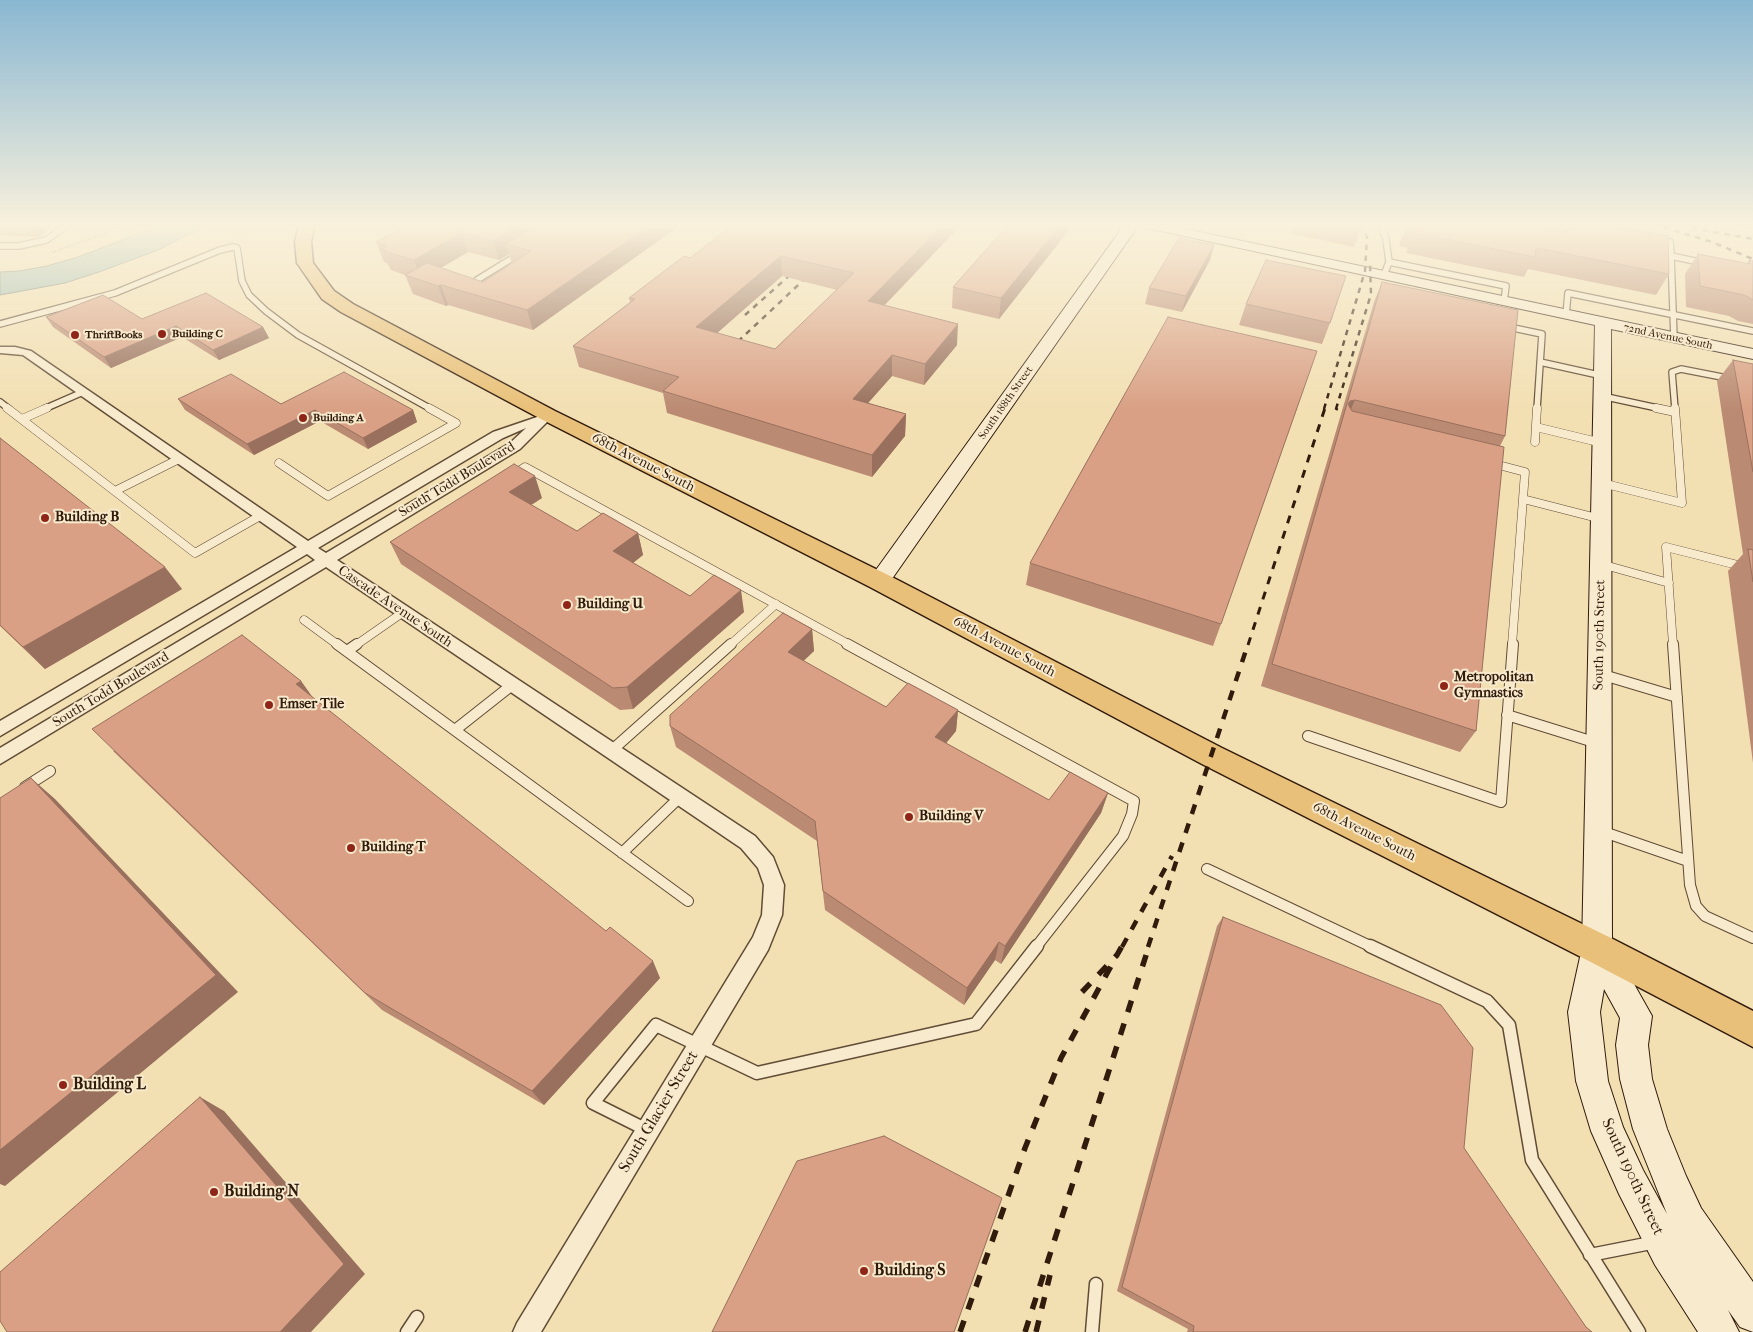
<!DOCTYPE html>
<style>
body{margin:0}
canvas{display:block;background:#f2dfb2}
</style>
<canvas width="1753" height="1332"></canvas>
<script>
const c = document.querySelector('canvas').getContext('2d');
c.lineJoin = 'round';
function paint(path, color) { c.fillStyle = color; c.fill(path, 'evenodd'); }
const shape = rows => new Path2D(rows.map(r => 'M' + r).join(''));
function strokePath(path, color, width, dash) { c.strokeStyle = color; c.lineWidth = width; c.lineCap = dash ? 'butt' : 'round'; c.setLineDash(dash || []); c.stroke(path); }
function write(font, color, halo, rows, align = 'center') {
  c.font = font + ' "IM FELL French Canon",serif'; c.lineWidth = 4; c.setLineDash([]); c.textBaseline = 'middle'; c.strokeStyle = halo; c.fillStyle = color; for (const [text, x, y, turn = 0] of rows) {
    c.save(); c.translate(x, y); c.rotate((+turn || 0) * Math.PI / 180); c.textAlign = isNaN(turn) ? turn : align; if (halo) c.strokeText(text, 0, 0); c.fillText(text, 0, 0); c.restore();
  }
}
const water = shape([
 [161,224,209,224,158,250,99,272,65,283,0,295,0,272,19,271,47,266,78,257,151,229,161,224]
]);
const path = shape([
 [1731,224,1753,228],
 [237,235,259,224],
 [53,252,95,237,122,224]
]);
const laneFar3 = shape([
 [1380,224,1386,239,1389,262],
 [1657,239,1670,242,1671,253],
 [0,246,19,246,46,240,69,224],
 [1658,251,1671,253,1671,256,1704,263],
 [1671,256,1674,338],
 [1384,275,1389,262,1506,286,1504,301],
 [477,280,519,254],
 [1566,315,1568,293,1753,331],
 [0,324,115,293,220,250,233,247,237,248,242,281,249,295,266,311,298,335,431,409],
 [1504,326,1542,334,1537,409],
 [1540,362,1603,376],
 [1602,396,1662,409],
 [0,402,9,409],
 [44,409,83,392],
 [1675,409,1672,372,1681,369,1753,383]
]);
const laneFar2 = shape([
 [7,408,195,553,260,516],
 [1656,408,1675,412],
 [22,419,47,408],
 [1536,427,1602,443],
 [1535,442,1537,408],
 [279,463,328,496,456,423,429,408],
 [1491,463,1525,472,1512,645],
 [513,475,525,467,850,645],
 [1602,483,1682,503,1675,408],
 [115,491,179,459],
 [1523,499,1601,519],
 [1601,564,1669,583],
 [304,620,338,645],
 [356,645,402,613],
 [730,645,776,604],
 [1673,645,1666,547,1753,569]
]);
const laneFar1 = shape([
 [337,644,688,901],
 [847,644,1134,801,1132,814,1123,836,1036,947],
 [1673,644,1690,885,1696,906,1705,916,1753,938],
 [347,651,357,644],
 [1600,674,1677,697],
 [1507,715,1597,743],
 [455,730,512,685],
 [1308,736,1501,802,1513,644],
 [611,751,731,644],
 [25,787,50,771],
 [1601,831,1688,861],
 [622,853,680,797],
 [1207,869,1372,947]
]);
const lane = shape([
 [1370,946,1487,1001,1509,1025,1532,1160,1639,1332],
 [647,1130,593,1103,656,1025,757,1073,976,1024,1037,946],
 [1590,1255,1656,1242],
 [407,1332,417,1317],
 [1092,1332,1096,1284]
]);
const street = shape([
 [0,347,15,347,31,351,308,541,493,432,540,416,544,412,548,411,554,415,520,449,337,560,755,836,773,857,784,885,782,915,768,950,541,1332,513,1332,517,1323,753,937,762,915,764,885,758,868,741,848,326,567,0,764,0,748,315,560,307,554,0,736,0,721,297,547,23,355,0,353,0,347],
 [526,428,510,443,326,553,318,548,503,438,526,428]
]);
const secondary = shape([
 [1125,224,1162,224,1753,349,1753,359,1611,329,1612,945,1652,1016,1648,1045,1652,1079,1667,1129,1686,1176,1701,1208,1753,1282,1753,1332,1740,1327,1728,1310,1739,1332,1698,1332,1655,1265,1619,1194,1591,1131,1576,1081,1568,1012,1582,948,1595,325,1138,226,887,586,879,589,871,586,868,581,1125,224],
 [1604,989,1620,1018,1616,1045,1620,1079,1633,1129,1667,1214,1643,1170,1623,1127,1608,1081,1600,1012,1604,989]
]);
const primary = shape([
 [299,224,315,224,311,242,313,263,334,291,353,304,555,411,888,575,1222,748,1609,937,1753,1011,1753,1047,1585,959,1202,764,870,587,541,419,341,312,322,299,297,263,295,242,299,224]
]);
const railFar3 = shape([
 [1653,224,1712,242,1753,259],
 [1681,226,1753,239],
 [745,315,798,268],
 [730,349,812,272],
 [1324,409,1365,271,1367,237,1361,224],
 [1336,409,1371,294,1370,263]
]);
const railFar2 = shape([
 [1336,410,1337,408],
 [1248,645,1325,408]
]);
const railFar1 = shape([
 [1122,947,1172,856],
 [1148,947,1248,644]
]);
const rail = shape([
 [1082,992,1117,955,1122,946],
 [960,1332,1025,1148,1061,1058,1117,955],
 [1025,1332,1149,946],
 [1036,1332,1050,1275]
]);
const wall = shape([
 [0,224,56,224,38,237,0,235],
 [394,224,682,224,533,330,448,305,446,306,413,294,405,275,391,270,387,263,384,262,376,242,397,230],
 [468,252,499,260,509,254,512,264,483,282,441,268],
 [734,224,962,224,884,306,957,345,924,385,892,376,868,403,906,414,905,436,872,477,667,413,663,393,579,367,573,346,630,302,629,298,690,258],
 [782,276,837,290,775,349,717,333],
 [1009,224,1069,224,1068,231,999,319,952,308,953,287],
 [1293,224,1362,224,1362,227,1354,247,1289,233],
 [1407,224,1531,224,1562,231,1566,224,1603,224,1669,274,1656,295,1528,269,1524,277,1406,253,1408,248,1399,246],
 [1214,245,1210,260,1182,312,1145,304,1149,288],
 [1698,254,1747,264,1749,260,1753,261,1753,324,1738,321,1729,316,1686,307,1685,274],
 [1382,282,1505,436,1500,446,1476,731,1460,752,1261,686,1374,302],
 [1246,304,1330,323,1322,344,1239,325],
 [46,317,142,319,263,327,269,338,219,360,182,337,111,368,53,327],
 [1733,360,1753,364,1753,763,1728,571,1743,554,1717,381],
 [178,399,413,410,417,422,368,449,320,421,254,455,185,410],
 [0,438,182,589,45,669,0,626],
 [542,498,531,505,577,531,638,533,643,555,633,563,690,596,744,612,633,709,620,710,401,564,390,542],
 [1030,563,1221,624,1213,646,1026,585],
 [812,629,814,651,803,661,886,707,958,710,956,731,946,743,1049,800,1108,793,1101,813,1001,964,995,960,964,1005,825,910,817,841,676,747,670,726],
 [301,681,312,697,660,978,544,1105,382,1010,113,751],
 [1223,917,1464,1148,1586,1327,1592,1332,1187,1332,1188,1329,1117,1291,1217,926]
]);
const shadedWall = shape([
 [30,224,56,224,38,237],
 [521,224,557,224,506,244,509,254,499,260,493,241],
 [652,224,682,224,533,330,527,310],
 [944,224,962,224,868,322,868,301],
 [1061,224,1069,224,1068,231,999,319,1001,298],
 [462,232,468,252,421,279,414,260],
 [1214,245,1210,260,1182,312,1186,296],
 [781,256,782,276,699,349,696,327],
 [441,285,448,305,446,306,438,286],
 [958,324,957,345,924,385,925,364],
 [176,326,182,337,111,368,104,357],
 [263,327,269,338,219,360,213,350],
 [892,355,892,376,853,420,853,399],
 [1355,400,1345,422,1345,411,1350,401],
 [315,410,320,421,254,455,247,444],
 [413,410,417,422,368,449,363,438],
 [906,414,905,436,872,477,872,455],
 [535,476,542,498,517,514,509,492],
 [638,533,643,555,619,574,613,551],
 [165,567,182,589,45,669,23,647],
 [741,590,744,612,633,709,627,687],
 [812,629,814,651,790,674,788,652],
 [301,681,316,702,296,684],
 [958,710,956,731,934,758,935,737],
 [31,778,55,799,238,992,5,1186,0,1184,0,1150],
 [1108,793,1101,813,1001,964,1005,946],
 [999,942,995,960,964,1005,967,988],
 [653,961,660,978,544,1105,532,1091],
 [200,1097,224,1111,365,1274,311,1332,280,1332]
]);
const building = shape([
 [408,224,521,224,493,241,462,232,414,260,383,251,385,250,381,249,387,246,376,242,408,224],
 [539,224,652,224,527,310,441,285,438,286,405,275,427,263,483,282,531,251,506,244,539,224],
 [734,224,944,224,868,301,958,324,925,364,892,355,853,399,906,414,872,455,663,391,679,377,573,346,635,299,629,298,684,256,690,258,734,224],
 [781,256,854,273,775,349,696,327,781,256],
 [1009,224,1061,224,1001,298,953,287,1009,224],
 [1347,224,1362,224,1362,227,1347,224],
 [1409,224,1529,224,1568,232,1569,224,1603,224,1668,236,1669,274,1536,248,1535,257,1415,233,1417,228,1408,226,1409,224],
 [1179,238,1214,245,1186,296,1149,288,1179,238],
 [1698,254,1750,264,1749,260,1753,261,1753,300,1744,295,1700,286,1698,254],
 [1266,260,1346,276,1330,323,1246,304,1266,260],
 [1382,282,1518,310,1505,436,1355,400,1350,401,1348,404,1352,411,1504,447,1476,731,1272,664,1382,282],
 [206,293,263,327,213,350,176,326,104,357,46,317,103,295,142,319,206,293],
 [1168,317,1317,351,1221,624,1030,563,1168,317],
 [1733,360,1753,364,1753,472,1733,360],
 [344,372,413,410,363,438,315,410,247,444,178,399,231,374,281,404,344,372],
 [0,438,165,567,23,647,0,625,0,438],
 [514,464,535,476,509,492,577,531,603,513,638,533,613,551,690,596,714,575,741,590,627,687,613,688,390,542,514,464],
 [1748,549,1753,550,1753,582,1748,549],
 [783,613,812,629,788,652,886,707,908,683,958,710,935,737,1049,800,1070,772,1108,793,1005,946,999,942,967,988,823,891,815,821,670,726,670,715,783,613],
 [242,635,301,681,296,684,606,931,610,927,653,961,532,1091,365,993,92,729,242,635],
 [31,778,216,975,0,1150,0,798,31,778],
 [1223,917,1441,1005,1473,1048,1464,1148,1586,1327,1592,1332,1193,1332,1194,1326,1122,1287,1223,917],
 [200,1097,344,1264,280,1332,7,1332,0,1321,0,1272,200,1097],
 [884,1136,1002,1198,954,1332,712,1332,797,1161,884,1136]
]);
const markers = [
 [162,334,5,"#8f2418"],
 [75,335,5,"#8f2418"],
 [303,418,5,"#8f2418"],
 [45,518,5,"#8f2418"],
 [567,605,5,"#8f2418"],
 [1444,686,5,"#8f2418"],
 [269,705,5,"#8f2418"],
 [909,817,5,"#8f2418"],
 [351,848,5,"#8f2418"],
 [63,1085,5,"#8f2418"],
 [214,1192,5,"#8f2418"],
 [864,1271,5,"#8f2418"]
];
const farPoinames = [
 ["Building C",172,334],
 ["ThriftBooks",85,335],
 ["Building A",313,418]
];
const farStreetnames = [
 ["72nd Avenue South",1668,337,12],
 ["South 188th Street",1006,403,-55]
];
const streetNames = [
 ["68th Avenue South",643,463,27],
 ["South Todd Boulevard",457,480,-31],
 ["Cascade Avenue South",395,607,34],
 ["South 190th Street",1600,635,-89],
 ["68th Avenue South",1004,647,28],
 ["South Todd Boulevard",111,690,-31],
 ["68th Avenue South",1364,832,27]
];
const poiNames = [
 ["Building B",55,518],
 ["Building U",577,605],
 ["Metropolitan",1454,678],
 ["Gymnastics",1454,694],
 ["Emser Tile",279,705],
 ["Building V",919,817],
 ["Building T",361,848]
];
const nearPoinames = [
 ["Building L",73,1085],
 ["Building N",224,1192],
 ["Building S",874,1271]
];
const nearStreetnames = [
 ["South Glacier Street",659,1112,-59],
 ["South 190th Street",1632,1177,65]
];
paint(water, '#9cbcb1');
strokePath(water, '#717c6f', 1);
strokePath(laneFar3, '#614c36', 8);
strokePath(laneFar2, '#614c36', 9);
strokePath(laneFar1, '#614c36', 12);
strokePath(lane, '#614c36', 15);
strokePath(street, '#614c36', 3);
strokePath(secondary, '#311b0c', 2);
strokePath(primary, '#311b0c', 3);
strokePath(path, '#311b0c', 2, [0.5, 2]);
strokePath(laneFar3, '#f7eacd', 5.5);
strokePath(laneFar2, '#f7eacd', 8);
strokePath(laneFar1, '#f7eacd', 10);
strokePath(lane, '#f7eacd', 12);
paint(street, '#f7eacd');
paint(secondary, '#f7eacd');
paint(primary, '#e9c079');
strokePath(railFar3, '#311b0c', 2.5, [5.5, 5.5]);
strokePath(railFar2, '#311b0c', 3, [8, 8]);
strokePath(railFar1, '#311b0c', 4.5, [10, 10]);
strokePath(rail, '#311b0c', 5.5, [12, 12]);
paint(wall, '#bb8a72');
paint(shadedWall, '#98705d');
paint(building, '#d9a085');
strokePath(building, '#98705d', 1);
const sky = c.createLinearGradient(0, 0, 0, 410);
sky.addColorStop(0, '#89b7d2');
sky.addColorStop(0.55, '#f9f1dc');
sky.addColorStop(1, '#f9f1dc00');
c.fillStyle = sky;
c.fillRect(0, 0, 1753, 410);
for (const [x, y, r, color] of markers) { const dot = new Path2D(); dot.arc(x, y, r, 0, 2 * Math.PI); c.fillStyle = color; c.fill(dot); strokePath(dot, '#f7eacd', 2); }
write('bold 11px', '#311b0c', '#f7eacd', farPoinames, 'left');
write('11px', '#311b0c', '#f7eacd', farStreetnames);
write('14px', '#311b0c', '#f7eacd', streetNames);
write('bold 14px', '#311b0c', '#f7eacd', poiNames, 'left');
write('bold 16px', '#311b0c', '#f7eacd', nearPoinames, 'left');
write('16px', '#311b0c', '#f7eacd', nearStreetnames);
</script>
